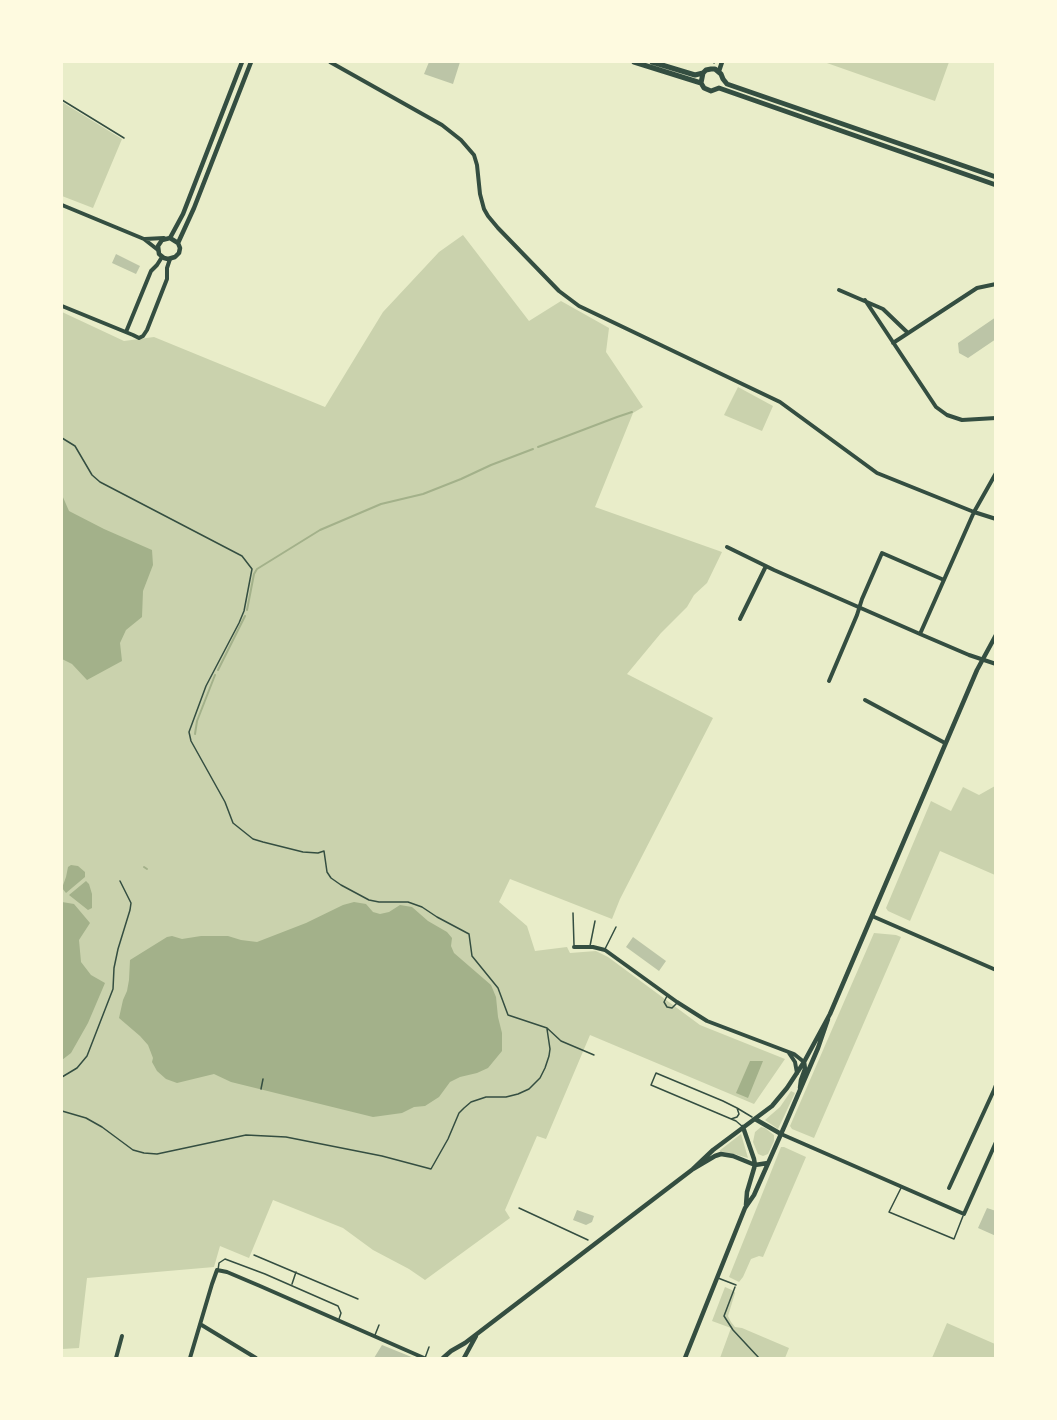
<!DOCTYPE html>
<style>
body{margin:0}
#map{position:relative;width:1057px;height:1420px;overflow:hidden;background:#e9edc9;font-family:Rubik,sans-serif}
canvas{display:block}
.frame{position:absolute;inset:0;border:63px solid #fefae0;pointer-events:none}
</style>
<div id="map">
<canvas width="1057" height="1420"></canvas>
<div class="frame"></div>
</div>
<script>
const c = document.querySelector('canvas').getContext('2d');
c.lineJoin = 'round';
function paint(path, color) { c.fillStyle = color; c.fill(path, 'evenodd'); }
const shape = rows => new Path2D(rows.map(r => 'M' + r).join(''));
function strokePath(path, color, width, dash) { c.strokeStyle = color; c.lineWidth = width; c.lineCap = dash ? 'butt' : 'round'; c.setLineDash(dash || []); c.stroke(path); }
const green = shape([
 [824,62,949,62,935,101],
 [62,102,122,139,93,208,62,196],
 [463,235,529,321,561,301,609,328,606,352,643,407,633,413,595,507,722,552,707,583,694,595,687,607,661,633,627,674,713,718,620,899,612,919,510,879,499,902,527,926,535,951,567,947,570,953,596,951,608,957,700,1025,785,1059,754,1104,590,1035,546,1139,537,1136,505,1210,510,1218,425,1280,409,1269,373,1250,343,1228,273,1200,249,1258,220,1246,214,1267,87,1278,79,1348,62,1349,62,312,124,341,154,337,325,407,383,312,439,252],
 [738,387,773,406,762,431,724,415],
 [995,786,995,875,940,851,910,921,888,911,886,908,931,801,951,811,963,787,979,795],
 [874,933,896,935,901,937,814,1138,792,1129,790,1126],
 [791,1091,795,1093,778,1129,765,1120,780,1107],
 [761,1127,765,1128,774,1135,774,1141,768,1154,763,1156,758,1154,753,1142,755,1132],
 [741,1134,748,1158,734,1154,719,1151],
 [781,1147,784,1147,806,1157,763,1257,759,1256,751,1259,743,1277,739,1282,729,1277],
 [725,1287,734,1291,735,1293,728,1316,731,1322,735,1327,742,1328,789,1348,785,1358,720,1358,731,1328,712,1321],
 [947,1323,995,1344,995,1358,932,1358]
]);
const water = shape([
 [62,495,69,511,104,529,152,550,153,565,143,591,142,617,126,630,120,643,122,661,87,680,72,664,62,659],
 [71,865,78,866,85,872,85,877,66,893,62,888,66,877,68,867],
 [86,881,89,884,92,894,92,908,88,910,69,895],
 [62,902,74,904,90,923,79,940,81,962,91,975,105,983,88,1023,71,1053,62,1060],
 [354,902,366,904,373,912,380,914,389,912,400,905,412,907,428,921,447,932,452,938,451,946,454,953,491,985,496,997,498,1017,502,1033,502,1051,488,1068,477,1073,460,1077,450,1082,439,1097,425,1106,414,1107,402,1113,373,1117,231,1082,214,1074,177,1083,166,1079,157,1071,152,1062,153,1058,148,1045,140,1036,119,1018,123,1000,127,991,129,980,130,960,167,937,172,936,182,939,201,936,228,936,241,940,257,942,306,923,343,905],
 [750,1061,763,1061,748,1098,736,1093]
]);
const stream = shape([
 [538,447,617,417,632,412],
 [247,610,254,574,257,569,320,530,381,504,423,494,461,479,491,465,533,449],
 [218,670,245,616],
 [195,734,197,721,215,675],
 [144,867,147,869]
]);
const building = shape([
 [429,62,460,62,453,84,424,74],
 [116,254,140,266,136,274,112,263],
 [996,317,996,339,968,358,959,353,958,343],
 [633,937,666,961,659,971,626,947],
 [987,1208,996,1211,996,1236,978,1228],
 [577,1210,594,1216,592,1222,586,1225,573,1220],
 [382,1345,414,1358,374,1358]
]);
const path = shape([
 [62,100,124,138],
 [62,438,75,446,92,475,100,482,242,556,252,569,244,611,239,623,206,686,189,732,191,741,225,802,233,823,253,839,263,842,303,852,318,853,324,851,327,872,331,878,341,885,369,900,379,902,408,902,422,907,437,917,469,934,472,956,498,988,508,1015,547,1028,561,1041,594,1055],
 [261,1089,263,1079],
 [62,1111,86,1118,102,1127,133,1150,144,1153,157,1154,246,1135,286,1137,382,1156,431,1169,448,1139,459,1113,464,1108,471,1102,486,1097,506,1097,518,1094,529,1089,540,1078,545,1068,549,1056,550,1049,547,1029],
 [519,1208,588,1240],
 [735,1287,724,1316,733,1330,759,1358]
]);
const service = shape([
 [714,63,715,62],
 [573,913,574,945],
 [590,946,595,921],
 [605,949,616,927],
 [667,996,664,1002,667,1007,672,1008,677,1003],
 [62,1077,77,1068,87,1056,113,989,114,968,118,949,130,910,131,903,120,881],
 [731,1119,737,1117,739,1114,737,1108],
 [743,1127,736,1121,651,1085,656,1073,723,1101,737,1108,752,1117],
 [901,1188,889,1212,954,1239,963,1216],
 [254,1255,358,1299],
 [218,1270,219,1263,225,1259,265,1274,338,1306,341,1313,339,1319],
 [718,1278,736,1285],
 [292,1284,296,1272],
 [375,1335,379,1325],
 [425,1358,429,1347]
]);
const minor = shape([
 [330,62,442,125,461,140,474,155,477,165,480,194,484,209,488,216,498,228,559,291,579,306,780,402,877,473,974,512,996,519],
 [62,205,144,239,158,250],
 [145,239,164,238],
 [839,290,883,309,908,333],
 [865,300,936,407,947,415,962,420,996,418],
 [62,306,133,335,139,338,143,336,147,330,167,279,167,268,170,259],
 [126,332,151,271,157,265,162,257],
 [893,343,977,288,996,284],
 [727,547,774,570,920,634,969,655,996,664],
 [740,619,766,566],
 [920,634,974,512,996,473],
 [829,681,857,615,862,599,882,553,944,580],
 [865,700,945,743],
 [872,916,996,970],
 [574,947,593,947,605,950,677,1002,707,1021,786,1051,794,1054,804,1062],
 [789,1053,795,1062,797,1073],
 [996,1085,994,1090,996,1094],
 [781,1134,964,1214,996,1142],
 [949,1188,994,1090],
 [200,1324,256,1358],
 [116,1358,122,1336],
 [190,1358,212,1284,217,1270,227,1272,260,1286,424,1358]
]);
const tertiary = shape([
 [719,71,722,62],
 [170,238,183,214,242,62],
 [178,243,170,238,162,240,158,246,159,254,164,258,168,259,175,257,179,253,180,248,178,243,194,208,251,62],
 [800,1088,801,1080,805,1069,804,1062],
 [755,1119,781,1134],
 [743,1127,754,1159,755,1165,747,1192,746,1205],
 [693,1169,713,1150,772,1106,787,1088,804,1062,830,1014,977,670,996,635],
 [443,1358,451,1351,465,1343,693,1169,715,1156,721,1154,733,1156,755,1165,768,1163],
 [464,1358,476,1336],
 [685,1358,745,1208,754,1195,785,1125,818,1048,828,1019]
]);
const secondary = shape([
 [634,62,701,83],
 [652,62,695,75,703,73,706,70,711,69,715,69,721,74,723,79,727,84,996,177],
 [703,73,701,83,704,88,711,91,719,88,996,185]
]);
paint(green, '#cad2ad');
paint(water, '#a3b18a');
strokePath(stream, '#a3b18a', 2);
paint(building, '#bcc5a7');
strokePath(path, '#344e41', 1.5);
strokePath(service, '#344e41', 1.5);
strokePath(minor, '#344e41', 4);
strokePath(tertiary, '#344e41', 4.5);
strokePath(secondary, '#344e41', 5);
</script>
